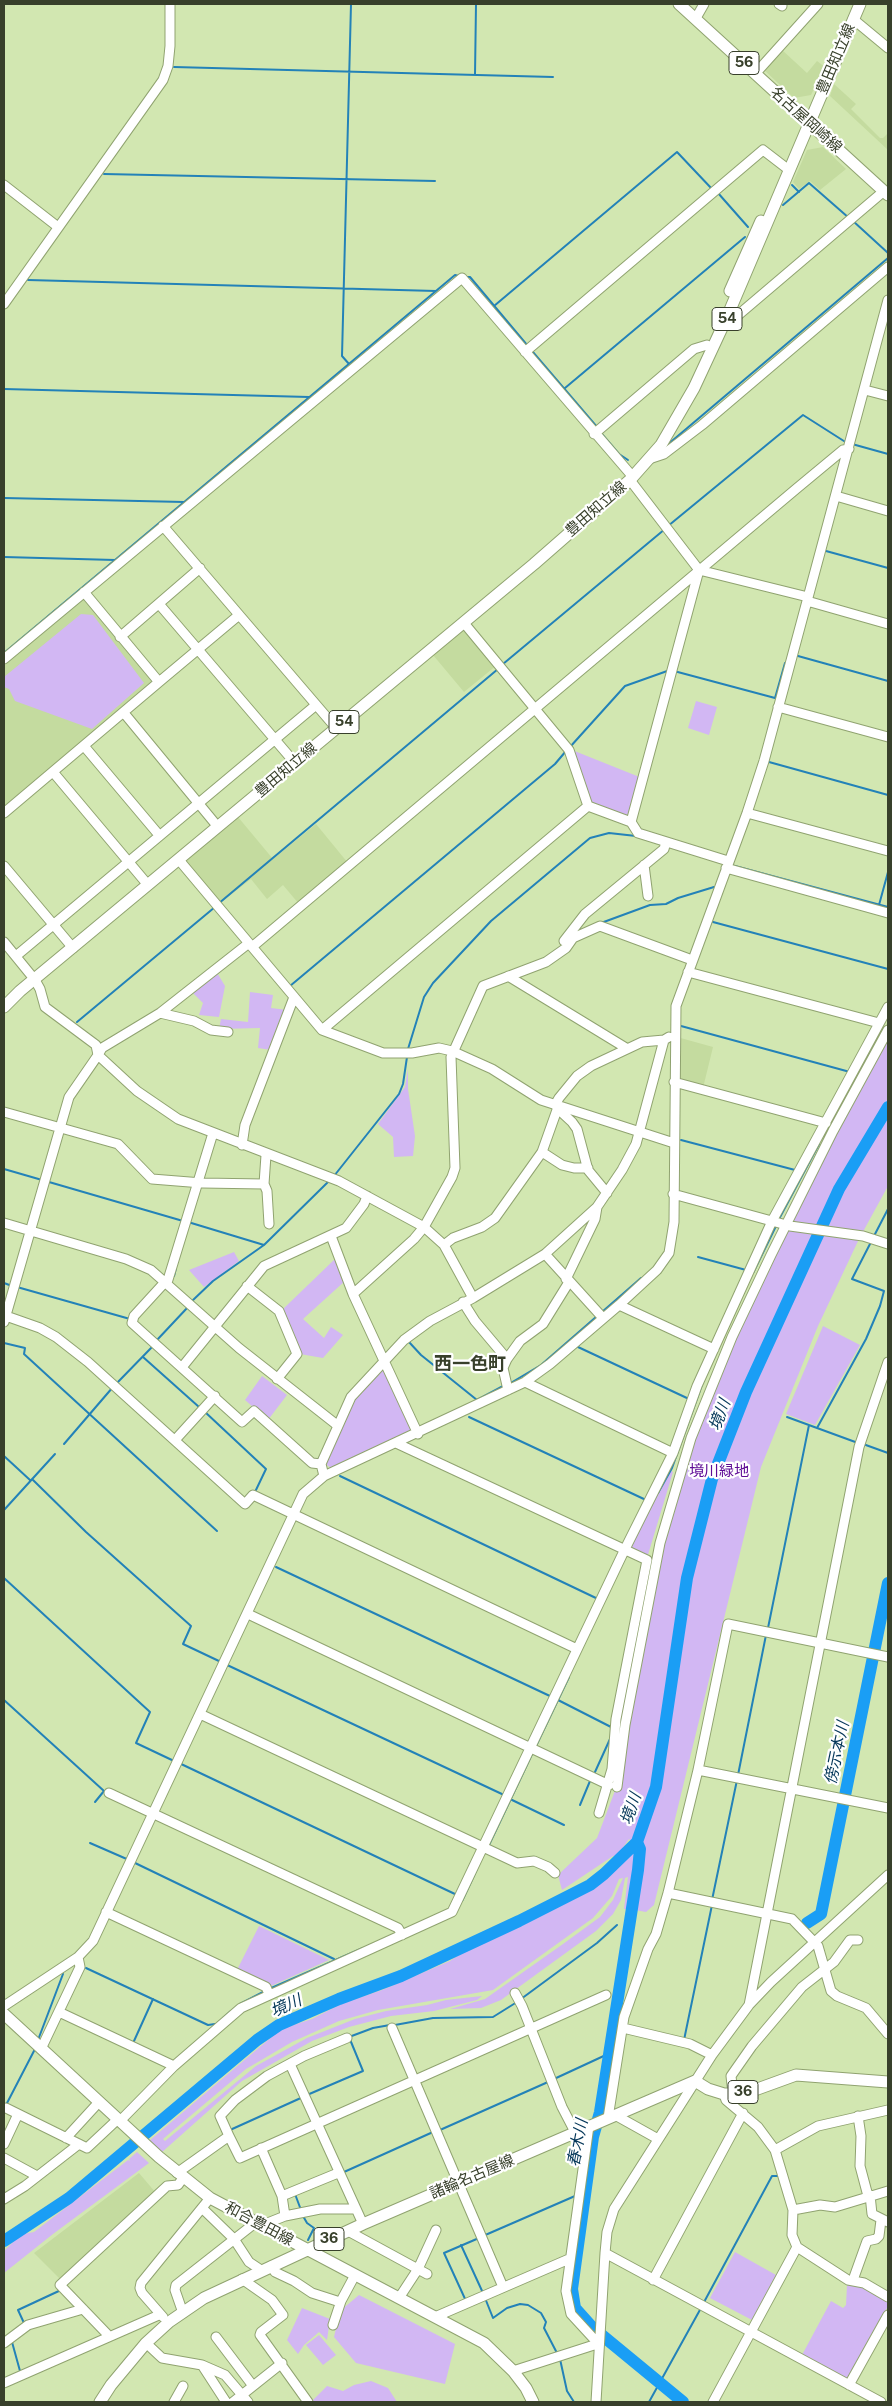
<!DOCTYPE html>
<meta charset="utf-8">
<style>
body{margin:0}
#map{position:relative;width:892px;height:2406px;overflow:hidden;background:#d2e7b1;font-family:"Public Sans",sans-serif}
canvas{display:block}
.frame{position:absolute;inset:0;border:5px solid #38402b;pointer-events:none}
</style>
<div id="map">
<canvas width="892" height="2406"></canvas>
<div class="frame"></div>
</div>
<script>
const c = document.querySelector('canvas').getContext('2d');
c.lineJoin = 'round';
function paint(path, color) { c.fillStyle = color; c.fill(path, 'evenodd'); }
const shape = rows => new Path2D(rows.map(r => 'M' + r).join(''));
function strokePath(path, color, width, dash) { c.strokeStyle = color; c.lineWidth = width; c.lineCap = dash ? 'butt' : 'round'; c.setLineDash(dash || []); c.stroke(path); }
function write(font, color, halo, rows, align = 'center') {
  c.font = font + ' "Public Sans","Noto Sans JP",sans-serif'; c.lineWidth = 4.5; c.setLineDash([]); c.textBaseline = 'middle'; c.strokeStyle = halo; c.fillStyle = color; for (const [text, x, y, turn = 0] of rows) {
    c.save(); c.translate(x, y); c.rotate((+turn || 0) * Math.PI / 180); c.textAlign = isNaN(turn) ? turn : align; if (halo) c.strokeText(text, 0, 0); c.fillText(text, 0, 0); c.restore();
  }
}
const built = shape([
 [781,49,807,73,817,61,825,67,811,95,794,98,763,69],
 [834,84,856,104,851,109,880,138,883,138,888,133,888,150,830,96],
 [823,147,846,169,820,190,810,181,799,189,793,182,807,150],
 [84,598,155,681,4,809,4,666],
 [463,629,466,629,497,665,464,692,433,655],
 [238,817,273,859,316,824,348,863,299,904,283,885,267,899,251,879,219,904,185,861],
 [677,1037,713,1047,703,1088,678,1080],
 [139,2173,156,2193,62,2281,34,2253]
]);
const green = shape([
 [81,614,93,615,144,683,92,729,15,701,9,689,4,687,4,677],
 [696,701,717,707,709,735,688,728],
 [572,750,642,778,631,819,592,806],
 [216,971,225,986,219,1017,199,1015,203,1003,192,992],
 [250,992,273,995,271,1008,287,1010,271,1050,258,1048,260,1028,219,1029,221,1019,248,1022],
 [888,1025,888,1186,859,1239,818,1326,761,1467,654,1905,646,1912,635,1910,643,1854,629,1839,617,1856,613,1856,562,1890,558,1875,597,1838,616,1788,656,1563,682,1456,792,1213],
 [408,1069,408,1089,415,1136,413,1156,394,1157,393,1137,378,1124,405,1087],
 [234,1252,239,1261,204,1287,189,1270],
 [336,1258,345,1281,303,1319,324,1338,331,1327,343,1335,323,1358,300,1354,282,1310],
 [823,1326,860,1345,815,1425,786,1414],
 [384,1365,414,1430,331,1468,327,1465,326,1460,353,1400],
 [262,1376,287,1395,268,1420,245,1400],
 [669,1470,673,1472,647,1558,626,1549],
 [632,1851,638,1854,630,1909,624,1909,628,1877,625,1878,621,1900,613,1914,596,1931,501,2000,481,2008,450,2009,485,1999,563,1944,600,1917,613,1900,623,1878,619,1879,612,1896,593,1918,493,1990,378,2010,339,2021,292,2042,246,2069,163,2139,165,2141,256,2066,307,2038,355,2019,386,2011,427,2005,446,2000,482,1996,477,2000,434,2011,391,2016,349,2027,312,2041,242,2081,161,2153,149,2141,281,2029,312,2019,341,2004,382,1990,450,1961,466,1950,537,1917,592,1888,621,1864],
 [259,1926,329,1960,271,1986,237,1970],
 [137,2152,149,2163,53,2234,4,2273,4,2251,17,2238,23,2234,34,2232,128,2160,130,2161,129,2159],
 [735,2252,776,2275,752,2320,710,2298],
 [851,2281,888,2301,888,2306,848,2380,802,2355,831,2301,843,2308,846,2305,847,2285],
 [359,2295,455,2344,445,2384,356,2363,334,2337,340,2311],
 [302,2308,330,2319,327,2340,319,2332,304,2345,298,2354,287,2340],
 [319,2335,336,2355,323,2365,306,2345],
 [371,2381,388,2388,397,2402,312,2401,327,2386,343,2391,354,2385]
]);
const stream = shape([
 [174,67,553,77],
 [475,75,476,4],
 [104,174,435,181],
 [792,185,799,192],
 [718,193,748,227],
 [783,205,809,183,849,218],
 [853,221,888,253],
 [466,277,470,277,527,345],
 [28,280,436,291],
 [494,306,677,152,712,189],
 [532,351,597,427],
 [349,364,342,356,351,4],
 [565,388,745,237],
 [4,389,309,397],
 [601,433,619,454,628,460],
 [852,444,888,454],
 [666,446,888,258],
 [4,498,184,502],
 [668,526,803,415,847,443],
 [826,551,888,568],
 [4,557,115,560],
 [4,653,455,275,459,276],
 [798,656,888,681],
 [503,664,665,529],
 [674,671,775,698,785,663],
 [570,747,625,686,670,670],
 [769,762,888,795],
 [731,865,888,907],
 [218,904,498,669],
 [879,905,888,872],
 [713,922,888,969],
 [601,923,650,905,666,904,678,898,714,887],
 [290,986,555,764,566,751],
 [77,1022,215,907],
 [681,1026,850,1072],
 [408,1049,424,997,433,983,491,921,590,838,609,833,636,836],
 [681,1140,795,1170],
 [4,1169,42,1180],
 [334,1176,399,1094,403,1084,407,1057],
 [49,1182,183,1221],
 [779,1219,819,1144],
 [188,1222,264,1245,329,1181],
 [874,1236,888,1209],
 [698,1257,746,1270],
 [753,1273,776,1226],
 [174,1276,176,1268],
 [4,1283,12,1286],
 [17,1287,130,1319],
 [192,1301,213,1281,264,1245],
 [602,1312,641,1278],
 [157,1340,188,1307],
 [409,1342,421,1355,477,1400,505,1385],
 [4,1343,25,1348,24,1354,217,1531],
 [578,1347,689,1399],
 [143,1357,199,1407],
 [116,1384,153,1346],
 [509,1384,541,1365,596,1317],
 [205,1412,266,1469,255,1492],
 [469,1417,646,1500],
 [787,1417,858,1443],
 [817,1428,866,1339,880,1306,884,1291,852,1279,871,1242],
 [64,1444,113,1387],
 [863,1444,888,1453],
 [4,1456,30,1480],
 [340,1476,598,1599],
 [32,1479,86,1532,191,1626,183,1644,221,1662],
 [658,1493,672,1468,703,1382],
 [4,1510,55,1454],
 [276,1567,552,1697],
 [4,1578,150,1712,136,1743,174,1761],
 [768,1628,809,1425],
 [225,1664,504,1795],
 [4,1700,104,1791,95,1802],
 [558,1700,611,1727],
 [535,1748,569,1677],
 [179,1763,457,1895],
 [595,1772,610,1739],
 [738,1775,766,1635],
 [510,1799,564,1825],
 [580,1805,590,1781],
 [90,1843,129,1860],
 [488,1847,533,1752],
 [133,1862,334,1959],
 [712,1900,737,1780],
 [462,1901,477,1869],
 [86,1968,208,2025,215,2024],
 [269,1989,363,1948],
 [521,1999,597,1943,617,1925],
 [240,2004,265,1991],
 [223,2018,231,2011],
 [395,2025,433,2018,493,2017,517,2002],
 [38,2040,63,1974],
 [684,2040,712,1905],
 [134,2041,153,1999],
 [554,2079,608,2054],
 [307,2095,363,2071,349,2037,373,2028,390,2025],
 [6,2105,35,2049],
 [230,2130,303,2097],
 [440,2130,548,2082],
 [344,2172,433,2132],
 [295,2194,301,2210],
 [303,2216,307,2223,314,2228,308,2240],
 [483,2236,575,2196],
 [461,2245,483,2293],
 [485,2298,493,2318,507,2308,520,2304,528,2305,541,2313,546,2322,544,2328,558,2355],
 [466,2301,444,2253,479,2238],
 [703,2304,772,2176,779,2176],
 [24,2323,18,2310,61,2290],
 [12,2342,20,2371],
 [560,2359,567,2391,574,2402],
 [649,2402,701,2308]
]);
const river = shape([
 [637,1842,640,1849,638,1870,600,2112,593,2137,572,2289,575,2308,592,2327,683,2402],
 [807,1923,821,1914,888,1583],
 [4,2241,69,2198,257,2040,279,2025,339,1999,401,1976,519,1921,590,1885,604,1874,637,1842,656,1787,687,1578,712,1479,746,1392,839,1189,888,1107]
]);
const minor = shape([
 [779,4,782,6],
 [696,18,704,4],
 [853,19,888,48],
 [755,74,818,4],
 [4,185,58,227],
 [4,304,163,80,168,66,170,46,170,4],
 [727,317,737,316,884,191],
 [525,352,763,150,789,170],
 [865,390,888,396],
 [594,434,694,349,707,345],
 [649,459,664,454,702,425,888,267],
 [630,480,699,570,808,597],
 [836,496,888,511],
 [163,526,336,728],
 [807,601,888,624],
 [159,604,295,763],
 [464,623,569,750,588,806],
 [120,637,200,568],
 [4,659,462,278,633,477],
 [159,682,239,615],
 [778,707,888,737],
 [124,713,218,827],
 [84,746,159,835],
 [53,772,148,885],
 [588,806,631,822,638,833,728,861],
 [4,813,159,682,84,592],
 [747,813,888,851],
 [631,822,699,570],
 [179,860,322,1030,383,1053,412,1053,439,1048,452,1051,492,1069,541,1100,674,1143],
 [644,865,648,896],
 [4,866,73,948],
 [726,868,888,913],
 [564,941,585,914,664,849,666,842],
 [4,942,35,980,40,989,45,1007,96,1045,98,1055,102,1048,160,1013,249,943],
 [252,947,796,489,843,450,849,449],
 [16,956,316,705],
 [688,972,879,1023],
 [508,976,626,1048],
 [160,1013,194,1021,211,1030,228,1032],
 [322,1030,588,806],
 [674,1082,826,1123],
 [555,1105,559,1098,577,1076,591,1066,642,1042,664,1040,669,1037],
 [558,1109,572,1122,577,1129,588,1170,607,1193],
 [4,1112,118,1144,152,1179,202,1183,264,1184,266,1155],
 [242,1145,245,1125,294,997],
 [542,1152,562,1165,574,1168,588,1168],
 [264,1184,267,1191,269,1224],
 [673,1194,790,1226,863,1236,888,1244],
 [4,1223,126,1259,151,1270,239,1348,337,1425],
 [331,1236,353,1294,418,1434],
 [444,1245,453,1238,482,1227,495,1218,542,1152,558,1107],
 [545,1254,603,1318],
 [566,1279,595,1219,597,1207],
 [166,1281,134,1316,132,1323,242,1422,254,1411,312,1463,321,1464],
 [167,1283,213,1133],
 [247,1286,279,1311,297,1354,277,1379],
 [353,1294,414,1239,424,1227,452,1177,455,1168,451,1057,483,986,546,962,566,948,573,938,600,926,692,960],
 [463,1302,475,1321,507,1359],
 [619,1305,714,1349],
 [6,1316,40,1328,56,1337,88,1362,245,1504,253,1495,577,1649],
 [4,1322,69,1097,98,1055,137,1091,178,1119,339,1181,424,1227,444,1245,473,1298],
 [183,1366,264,1266,346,1228,364,1204,367,1196],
 [525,1382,673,1453],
 [508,1390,503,1368,507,1359,520,1341,543,1324,569,1282],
 [175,1440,215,1396],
 [396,1443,647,1560,616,1719,612,1769,599,1813],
 [324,1476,321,1464,351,1397,404,1340,430,1321,473,1298,545,1254,597,1207,622,1170,636,1144,664,1040],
 [248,1614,609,1785],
 [200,1714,517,1863,534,1861,548,1867,555,1873],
 [698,1770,888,1808],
 [617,1787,625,1725,660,1543,691,1438,732,1337,771,1255,833,1131,888,1030],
 [109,1793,398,1928,402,1935],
 [668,1893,792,1919,818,1946,831,1991,837,1996,866,2008,888,2034],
 [106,1912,266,1987,269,1994],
 [515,1993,522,2006,562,2107,575,2132],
 [749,2005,859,1447,888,1362],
 [4,2006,78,1957,93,1941,303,1494,324,1476,525,1382,550,1364,619,1305,657,1270,669,1253,674,1222,676,1006,747,813,764,761,888,300],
 [59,2012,174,2066],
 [392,2028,503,2287],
 [623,2028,690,2044,712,2055],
 [41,2049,80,1967,78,1957],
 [290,2064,363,2224],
 [724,2094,726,2100,758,2127,775,2150,793,2210,792,2235,797,2247,848,2280,864,2283,888,2297],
 [733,2094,731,2076,752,2046,802,1987,834,1962,850,1940,858,1940],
 [6,2108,87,2148,118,2119],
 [615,2115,658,2139],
 [858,2116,861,2136,860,2166,868,2196],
 [608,2118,624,2017,648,1949,656,1934,668,1893,698,1770,728,1624,888,1657],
 [120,2121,174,2066,241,2008,452,1912,624,1551,673,1453,697,1386,772,1221,888,1007],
 [589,2126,566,2291,571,2314,594,2339],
 [229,2136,220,2116,235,2100,267,2076,304,2056,347,2038],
 [66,2138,99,2102],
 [4,2144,18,2114],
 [261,2148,282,2196,285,2216],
 [775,2150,818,2126,888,2110],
 [4,2158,37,2176],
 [177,2173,229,2136,240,2158,606,1995],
 [870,2195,872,2214,888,2222],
 [282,2196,338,2173],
 [4,2199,25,2186,79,2144],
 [202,2208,234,2239,249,2262,261,2270],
 [793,2210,820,2205,835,2207,888,2191],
 [266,2228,270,2222,285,2216,320,2209,354,2209],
 [348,2231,427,2274],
 [605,2253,881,2402],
 [271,2266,275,2272,294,2281,312,2293,340,2302],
 [242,2279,272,2300,283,2315,261,2332,260,2335,308,2402],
 [653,2280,743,2113],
 [853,2280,867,2241,876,2239,879,2236,881,2220],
 [399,2298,418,2269,436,2230],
 [183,2313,175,2290,176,2285,255,2223],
 [163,2317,142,2293,140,2288,141,2283,210,2198],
 [435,2317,569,2259],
 [333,2325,341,2301,355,2275],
 [109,2336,60,2285,167,2186,178,2185,183,2178],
 [216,2337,253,2386],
 [4,2343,28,2325,83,2309],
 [146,2343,162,2358,202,2365,226,2402],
 [202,2365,225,2375,248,2402],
 [513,2371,594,2345,599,2346],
 [4,2383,159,2315],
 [849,2385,888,2315],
 [174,2402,183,2386],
 [233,2402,282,2363],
 [596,2402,605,2253,607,2232,614,2209,712,2055,749,2005,771,1982,888,1875],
 [713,2402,797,2247]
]);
const major = shape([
 [679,4,888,195],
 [730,291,761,221],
 [4,1007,20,991,534,564,630,480,661,445,694,388,727,317,860,4],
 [4,2014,159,2157,210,2198,484,2343,513,2371,526,2388,533,2402],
 [100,2402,111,2385,146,2343,169,2322,204,2298,363,2224,695,2081,708,2089,724,2094,735,2094,752,2091,796,2075,888,2082]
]);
const shields = [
 [744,63,30],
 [727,319,30],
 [344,722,30],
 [743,2092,30],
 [329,2239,30]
];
const shieldNames = [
 ["56",744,63],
 ["54",727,319],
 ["54",344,722],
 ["36",743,2092],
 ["36",329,2239]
];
const streetNames = [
 ["豊田知立線",836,59,-67],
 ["名古屋岡崎線",806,120,42],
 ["豊田知立線",596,509,-41],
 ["豊田知立線",286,770,-40],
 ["諸輪名古屋線",472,2177,-23],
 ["和合豊田線",259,2224,28]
];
const parkNames = [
 ["境川緑地",719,1471]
];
const waterNames = [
 ["境川",720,1415,-69],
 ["傍示本川",837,1753,-78],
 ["境川",631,1809,-71],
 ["境川",286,2006,-24],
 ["春木川",578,2143,-79]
];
const quarterNames = [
 ["西一色町",470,1364]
];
paint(built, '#c4db9f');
paint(green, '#d2b7f3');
strokePath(stream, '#2382b8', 2);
strokePath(river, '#1a9ef5', 12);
strokePath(minor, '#90a370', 11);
strokePath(major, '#90a370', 13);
strokePath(minor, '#fff', 9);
strokePath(major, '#fff', 11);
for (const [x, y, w] of shields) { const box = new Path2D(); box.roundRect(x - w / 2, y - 11.5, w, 23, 4); c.fillStyle = '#fff'; c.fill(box); strokePath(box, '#38402b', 1); }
write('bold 14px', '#38402b', null, shieldNames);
write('15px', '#38402b', '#fff', streetNames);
write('15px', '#600d96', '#fff', parkNames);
write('italic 16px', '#053759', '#fff', waterNames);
write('bold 18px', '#38402b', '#fff', quarterNames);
</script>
